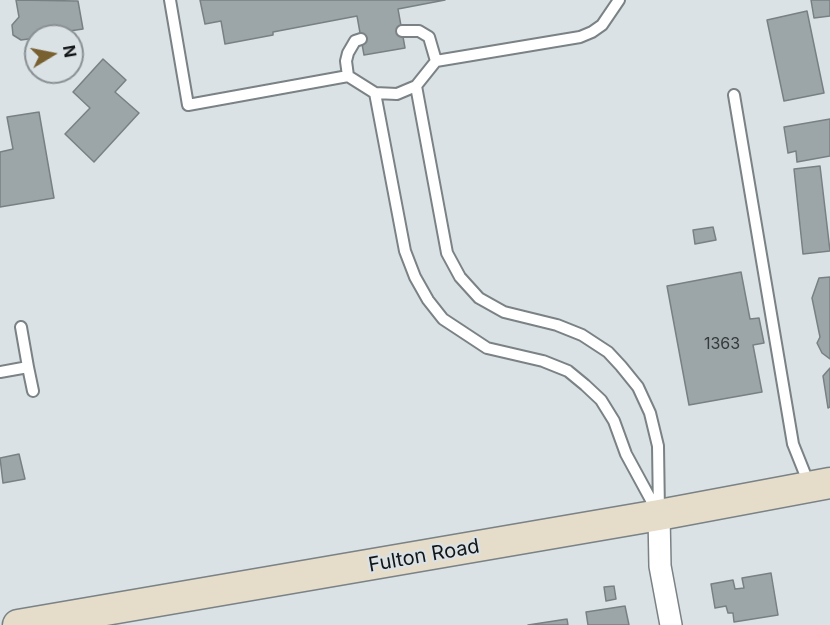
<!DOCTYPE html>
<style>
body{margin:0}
#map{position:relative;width:830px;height:625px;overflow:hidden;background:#dae2e6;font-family:Inter,sans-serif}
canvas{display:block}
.north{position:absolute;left:24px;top:24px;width:60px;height:60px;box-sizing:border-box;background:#dae2e6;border:2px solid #8a9093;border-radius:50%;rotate:80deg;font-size:16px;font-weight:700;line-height:24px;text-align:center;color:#131617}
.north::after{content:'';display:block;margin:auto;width:21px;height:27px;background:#786031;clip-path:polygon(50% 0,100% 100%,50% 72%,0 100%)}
</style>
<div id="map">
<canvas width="830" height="625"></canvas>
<div class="north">N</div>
</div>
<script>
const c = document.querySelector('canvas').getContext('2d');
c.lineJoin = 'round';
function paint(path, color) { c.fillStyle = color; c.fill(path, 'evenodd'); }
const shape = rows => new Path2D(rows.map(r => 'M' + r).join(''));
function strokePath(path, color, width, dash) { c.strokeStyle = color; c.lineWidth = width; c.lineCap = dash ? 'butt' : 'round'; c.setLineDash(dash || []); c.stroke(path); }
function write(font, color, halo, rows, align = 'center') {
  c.font = font + ' Inter,sans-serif'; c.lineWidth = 4.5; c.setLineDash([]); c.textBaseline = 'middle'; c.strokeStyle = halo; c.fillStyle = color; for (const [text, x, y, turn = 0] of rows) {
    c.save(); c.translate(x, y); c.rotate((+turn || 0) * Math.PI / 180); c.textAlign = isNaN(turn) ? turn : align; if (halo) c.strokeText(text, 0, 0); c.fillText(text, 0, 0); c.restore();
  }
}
const building = shape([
 [16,0,78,1,83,29,36,36,36,38,21,40,13,35,12,25,19,17,16,0],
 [200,0,445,0,398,9,405,48,364,55,357,16,273,32,273,35,225,44,221,21,205,24,200,0],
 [811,0,830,0,830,16,814,18,811,0],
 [807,11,824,93,784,101,767,20,807,11],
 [103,59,126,80,115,92,139,113,94,162,65,134,90,108,73,92,103,59],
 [39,112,54,198,0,207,0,152,13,149,7,117,39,112],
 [830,119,830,156,797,162,796,151,788,153,784,127,830,119],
 [820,166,830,251,803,254,794,169,820,166],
 [713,227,716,240,695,244,693,230,713,227],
 [741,272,750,319,759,318,764,343,753,345,762,392,689,405,667,286,741,272],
 [830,277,830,359,822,353,817,343,820,337,812,298,819,278,830,277],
 [830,368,830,407,828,408,823,376,830,368],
 [19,454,25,479,3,483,0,458,19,454],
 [771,573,778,615,734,622,733,613,728,613,726,606,715,608,711,584,733,580,735,589,744,588,742,578,771,573],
 [614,586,616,599,606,601,604,587,614,586],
 [625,606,629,625,588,625,586,612,625,606],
 [567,619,568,625,528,625,567,619]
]);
const lane = shape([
 [170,0,188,105,348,76,375,93,397,94,416,86,436,61,580,37,592,32,602,25,619,0],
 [402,31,419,31,429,37,436,61],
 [348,76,346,61,348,53,355,41,361,39],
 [416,86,447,253,460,277,479,298,504,312,557,325,582,335,608,352,621,366,638,387,650,413,658,446,659,512],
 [375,93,405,251,415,277,428,300,443,319,487,348,543,361,568,371,585,385,601,400,614,421,626,454,657,511],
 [734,95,793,444,809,484],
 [21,327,28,367],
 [0,372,28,367,33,391]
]);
const street = shape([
 [659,515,660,566,671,625]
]);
const secondary = shape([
 [18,625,659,515,830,483]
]);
const numberNames = [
 ["1363",722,344]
];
const streetNames = [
 ["Fulton Road",424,556,-10]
];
paint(building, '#9ca5a8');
strokePath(building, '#788083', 1.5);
strokePath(lane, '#7a8285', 14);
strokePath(street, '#7a8285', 24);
strokePath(secondary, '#7a8285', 33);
strokePath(lane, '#fff', 10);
strokePath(street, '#fff', 21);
strokePath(secondary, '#e6dcca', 30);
write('16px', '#353a3b', null, numberNames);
write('20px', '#131617', '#dae2e6', streetNames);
</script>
